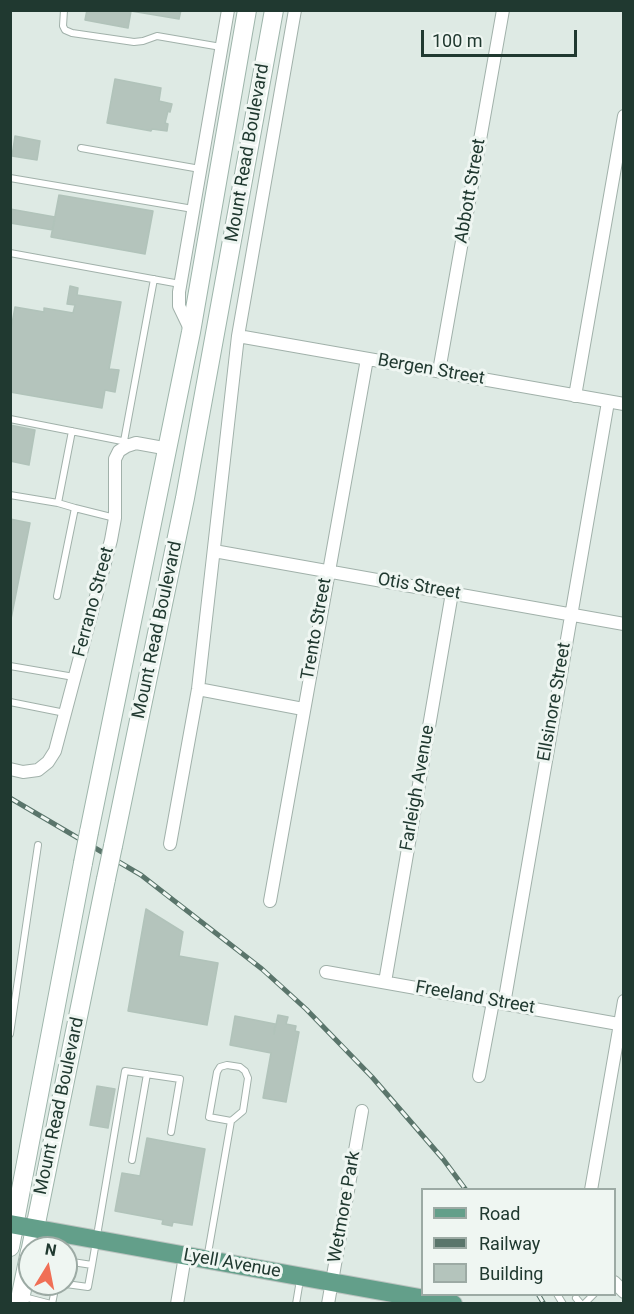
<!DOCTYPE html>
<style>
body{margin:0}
#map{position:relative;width:634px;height:1314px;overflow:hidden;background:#deeae4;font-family:Roboto,sans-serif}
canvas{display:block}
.frame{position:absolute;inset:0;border:12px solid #203930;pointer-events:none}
.legend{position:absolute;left:421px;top:1188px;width:195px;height:108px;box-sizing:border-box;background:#eff6f2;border:2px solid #9caaa4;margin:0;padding:8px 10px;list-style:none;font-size:18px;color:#203930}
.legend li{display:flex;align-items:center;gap:12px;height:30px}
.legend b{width:30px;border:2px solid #9caaa4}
.north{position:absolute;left:18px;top:1236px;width:60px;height:60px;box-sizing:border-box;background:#eff6f2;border:2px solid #9caaa4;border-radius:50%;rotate:10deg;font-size:16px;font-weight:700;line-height:24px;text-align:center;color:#203930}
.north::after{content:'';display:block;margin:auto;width:21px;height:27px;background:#f06f56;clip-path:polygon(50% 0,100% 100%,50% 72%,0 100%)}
.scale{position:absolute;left:421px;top:30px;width:156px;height:27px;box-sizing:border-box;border:3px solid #203930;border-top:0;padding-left:8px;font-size:18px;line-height:21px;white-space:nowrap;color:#203930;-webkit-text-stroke:4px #eff6f2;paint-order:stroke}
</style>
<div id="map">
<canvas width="634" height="1314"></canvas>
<div class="frame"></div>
<ul class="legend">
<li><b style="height:8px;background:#639f8a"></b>Road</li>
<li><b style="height:8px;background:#5a756b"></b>Railway</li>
<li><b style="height:16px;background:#b4c4bc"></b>Building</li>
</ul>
<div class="north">N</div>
<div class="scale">100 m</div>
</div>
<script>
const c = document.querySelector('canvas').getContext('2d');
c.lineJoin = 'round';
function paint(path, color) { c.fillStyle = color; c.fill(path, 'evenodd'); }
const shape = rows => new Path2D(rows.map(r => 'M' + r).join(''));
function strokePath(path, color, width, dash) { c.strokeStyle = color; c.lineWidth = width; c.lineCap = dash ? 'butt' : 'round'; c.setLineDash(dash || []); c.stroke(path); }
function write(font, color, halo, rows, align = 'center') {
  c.font = font + ' Roboto,sans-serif'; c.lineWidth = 6; c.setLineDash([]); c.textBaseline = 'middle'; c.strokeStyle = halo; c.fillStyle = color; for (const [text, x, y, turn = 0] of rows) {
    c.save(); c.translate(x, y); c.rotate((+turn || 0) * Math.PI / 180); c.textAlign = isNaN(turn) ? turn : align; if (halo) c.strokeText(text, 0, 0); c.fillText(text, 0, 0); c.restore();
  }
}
const building = shape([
 [87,10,181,10,179,19,131,11,128,28,85,20,87,10],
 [115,79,161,88,159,101,172,104,170,112,168,111,165,123,168,124,167,131,152,129,151,131,107,123,115,79],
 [15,136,40,141,37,160,12,156,15,136],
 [59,195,153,211,145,254,51,237,59,195],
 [10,209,55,217,53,230,10,223,10,209],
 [70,286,78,288,77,295,121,302,109,369,119,370,115,392,105,390,102,408,10,392,10,335,15,307,44,312,44,308,73,313,75,305,67,304,70,286],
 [10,425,35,430,29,465,10,461,10,425],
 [10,519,30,523,11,619,10,619,10,519],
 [146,909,183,932,179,956,218,963,207,1025,128,1011,146,909],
 [278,1015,288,1017,286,1024,296,1026,295,1031,299,1032,286,1102,263,1098,271,1053,230,1045,235,1016,275,1024,274,1034,278,1015],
 [97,1086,115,1089,108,1128,90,1125,97,1086],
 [147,1138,205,1149,192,1225,173,1222,172,1226,162,1224,163,1220,115,1211,122,1173,140,1176,147,1138]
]);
const service = shape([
 [64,10,63,26,65,30,72,33,134,42,143,41,157,36,221,47],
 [81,148,200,169],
 [10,178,193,209],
 [10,253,180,284],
 [10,419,127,442],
 [124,441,154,279],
 [10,495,58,503,72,431],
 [75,508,115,518],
 [57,596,75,508,58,503],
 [10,666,74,677],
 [10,702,65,713],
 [10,1034,38,845],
 [132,1160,147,1074],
 [207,1259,231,1121,243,1111,248,1078,245,1071,240,1067,227,1065,220,1067,217,1072,209,1117,231,1121],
 [66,1261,92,1265,125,1071,180,1079,171,1132],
 [66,1284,88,1287,92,1265],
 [557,1294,563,1304],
 [24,1297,51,1304],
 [576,1298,581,1304],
 [52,1304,56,1284],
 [296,1304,300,1280],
 [584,1304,594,1294]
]);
const minor = shape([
 [191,331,179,306,179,292,228,10],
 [238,336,624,404],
 [439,371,503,10],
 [575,396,624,116],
 [214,551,624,624],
 [198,689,303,709],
 [10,769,23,772,38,770,48,762,55,751,111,540,115,518,115,459,119,451,127,446,136,443,169,449],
 [170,844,198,689,238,336,295,10],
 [270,901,367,359],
 [326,972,624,1025],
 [385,982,452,593],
 [504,1004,608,402],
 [479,1076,493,1002],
 [591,1190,624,1001],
 [614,1282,624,1292],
 [177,1304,185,1256],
 [328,1304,362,1111]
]);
const secondary = shape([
 [89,832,191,332,247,10],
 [113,846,185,498,274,10],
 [10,1247,83,863],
 [31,1248,106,879],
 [19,1304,30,1251]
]);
const primary = shape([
 [10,1224,453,1304]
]);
const rail = shape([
 [10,798,141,875,262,969,306,1009,372,1077,443,1159,466,1190],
 [538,1294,544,1304]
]);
const secondaryBridge = shape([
 [83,863,89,832],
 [106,879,113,846]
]);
const streetNames = [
 ["Mount Read Boulevard",248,153,-80],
 ["Abbott Street",471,191,-80],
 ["Bergen Street",431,370,10],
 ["Otis Street",419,587,10],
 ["Ferrano Street",94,602,-75],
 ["Trento Street",317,629,-80],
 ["Mount Read Boulevard",158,630,-78],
 ["Ellsinore Street",555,702,-80],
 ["Farleigh Avenue",418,788,-80],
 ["Freeland Street",475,998,10],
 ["Mount Read Boulevard",60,1106,-78],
 ["Wetmore Park",345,1207,-80],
 ["Lyell Avenue",232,1264,10]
];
paint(building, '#b4c4bc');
strokePath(building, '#b1c3ba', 1.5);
strokePath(service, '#a1b1aa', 8);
strokePath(minor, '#a1b1aa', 14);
strokePath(secondary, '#9eb5ab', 20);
strokePath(primary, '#bcc4c1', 20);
strokePath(service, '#fff', 6);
strokePath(minor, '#fff', 12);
strokePath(secondary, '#fff', 18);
strokePath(primary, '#639f8a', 18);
strokePath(rail, '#5a756b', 5);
strokePath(rail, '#eff6f2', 3, [9]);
strokePath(secondaryBridge, '#9eb5ab', 20, []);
strokePath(secondaryBridge, '#fff', 18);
write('18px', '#203930', '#eff6f2', streetNames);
</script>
